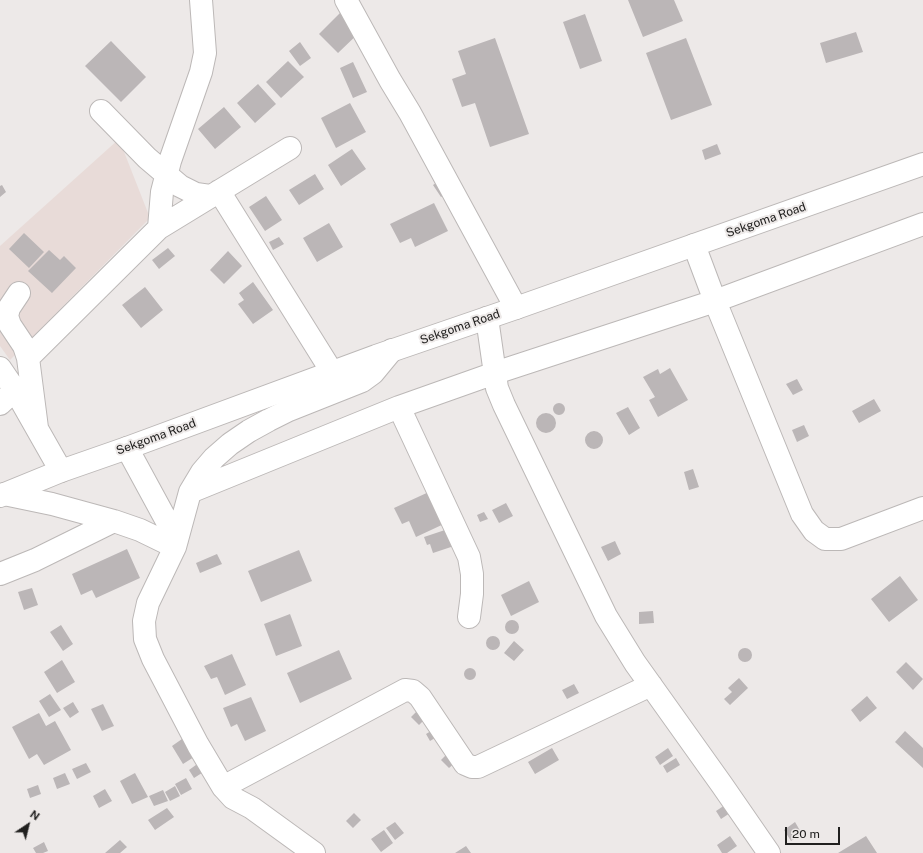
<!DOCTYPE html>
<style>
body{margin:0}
#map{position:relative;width:923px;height:853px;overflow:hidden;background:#ede9e8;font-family:"Public Sans",sans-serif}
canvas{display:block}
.north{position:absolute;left:8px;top:805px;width:40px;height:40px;-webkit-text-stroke:3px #ede9e8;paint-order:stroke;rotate:35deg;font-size:11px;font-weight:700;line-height:16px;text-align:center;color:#21201f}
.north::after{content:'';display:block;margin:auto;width:14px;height:18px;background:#21201f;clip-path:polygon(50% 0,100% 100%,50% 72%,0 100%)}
.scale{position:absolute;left:785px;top:827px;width:55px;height:18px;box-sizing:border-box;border:2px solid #21201f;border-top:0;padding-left:5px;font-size:12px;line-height:14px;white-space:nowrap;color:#21201f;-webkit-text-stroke:3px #ede9e8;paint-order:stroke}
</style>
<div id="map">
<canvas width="923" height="853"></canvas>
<div class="north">N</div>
<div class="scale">20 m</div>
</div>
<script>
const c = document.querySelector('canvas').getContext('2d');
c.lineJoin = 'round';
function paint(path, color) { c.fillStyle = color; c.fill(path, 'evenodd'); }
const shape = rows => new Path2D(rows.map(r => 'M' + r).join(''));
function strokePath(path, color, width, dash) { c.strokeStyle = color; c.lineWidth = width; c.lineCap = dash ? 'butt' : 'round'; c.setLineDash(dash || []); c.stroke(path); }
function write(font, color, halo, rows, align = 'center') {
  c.font = font + ' "Public Sans",sans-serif'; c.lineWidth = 4; c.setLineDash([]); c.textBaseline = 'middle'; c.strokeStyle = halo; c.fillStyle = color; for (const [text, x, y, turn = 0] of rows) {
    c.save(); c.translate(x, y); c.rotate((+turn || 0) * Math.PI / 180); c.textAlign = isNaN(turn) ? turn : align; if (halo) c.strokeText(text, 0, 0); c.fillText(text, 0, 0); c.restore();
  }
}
const built = shape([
 [119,139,150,218,10,360,0,346,0,246]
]);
const building = shape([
 [628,0,674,0,683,21,643,37],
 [343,10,362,30,338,53,319,34],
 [585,14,602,61,580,69,563,22],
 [856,32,863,52,826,63,820,43],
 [495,38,529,134,490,147,475,103,462,107,452,79,466,74,458,51],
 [686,38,712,105,671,120,646,53],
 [111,41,146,77,121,102,85,66],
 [300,42,311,58,300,66,289,51],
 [288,61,304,77,281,98,266,82],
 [353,62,367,92,353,98,340,68],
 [258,84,276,104,255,123,237,103],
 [350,103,366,132,336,148,321,118],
 [224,107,241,127,215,149,198,129],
 [717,144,721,154,705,160,702,150],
 [352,149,366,169,341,186,328,165],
 [315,174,324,189,299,205,289,190],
 [442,179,450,191,441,197,433,185],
 [2,185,6,192,0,197,0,186],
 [266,196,282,220,265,231,249,207],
 [434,203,448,231,415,247,411,238,400,243,390,224],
 [329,223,343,247,317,262,303,238],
 [24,233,44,252,29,268,9,249],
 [279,237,284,244,273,250,269,242],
 [168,248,175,256,159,269,152,260],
 [49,250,60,260,64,256,76,268,52,293,28,271],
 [228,251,242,266,224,284,210,270],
 [253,282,273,310,253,324,238,304,244,300,239,293],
 [145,287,163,310,141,328,122,305],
 [670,368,688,400,658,417,649,400,655,397,643,377,658,369,660,374],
 [797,379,803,390,793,395,786,384],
 [874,399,881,411,859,423,852,411],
 '553 409a6 6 0 1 1 12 0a6 6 0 1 1-12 0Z',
 [628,407,640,428,629,435,616,413],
 '536 423a10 10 0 1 1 20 0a10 10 0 1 1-20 0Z',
 [804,425,809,436,797,442,792,430],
 '585 440a9 9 0 1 1 18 0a9 9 0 1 1-18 0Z',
 [693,469,699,487,689,490,684,472],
 [431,491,446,523,416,537,409,521,402,524,394,508],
 [506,503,513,516,499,523,492,510],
 [484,512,488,519,480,522,477,515],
 [448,529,454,546,433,553,430,544,427,545,424,537],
 [615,541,621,554,608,561,601,547],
 [127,549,140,578,96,598,92,590,81,595,72,574],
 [299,550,312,581,261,602,248,571],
 [217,554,222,564,200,573,196,563],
 [900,576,918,600,889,622,871,599],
 [529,581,539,602,511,616,501,595],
 [32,588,38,605,24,610,18,592],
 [653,611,654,623,639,624,639,612],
 [290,614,302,646,276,656,264,624],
 '505 627a7 7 0 1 1 14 0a7 7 0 1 1-14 0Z',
 [61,625,73,644,63,651,50,632],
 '486 643a7 7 0 1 1 14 0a7 7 0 1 1-14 0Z',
 [514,641,524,650,514,661,504,653],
 '738 655a7 7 0 1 1 14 0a7 7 0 1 1-14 0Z',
 [339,650,352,679,300,703,287,673],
 [232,654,246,685,225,695,217,677,211,679,204,666],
 [62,660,75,682,57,693,44,672],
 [906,662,923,679,913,690,896,672],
 '464 674a6 6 0 1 1 12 0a6 6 0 1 1-12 0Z',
 [739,678,748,688,730,705,724,699,732,692,728,688],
 [574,684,579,693,567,699,562,690],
 [50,694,61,710,49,717,39,701],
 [867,696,877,708,860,722,851,710],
 [251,697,266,731,245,741,237,724,231,727,223,708],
 [73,702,79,712,70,718,63,708],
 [103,704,114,726,102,731,91,709],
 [421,707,429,715,419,725,411,717],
 [39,713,46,726,55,721,71,750,44,765,37,754,29,759,12,727],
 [436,728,440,735,430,741,426,734],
 [905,731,923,748,923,768,895,742],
 [182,739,194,757,183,764,172,746],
 [552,748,559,760,535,774,528,762],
 [668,748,673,756,660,765,655,757],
 [449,752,457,761,449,768,441,760],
 [676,758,680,765,667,773,663,766],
 [200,762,205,771,194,778,189,770],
 [86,763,91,772,77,779,72,769],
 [65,773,70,784,57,789,53,778],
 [135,773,148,797,132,804,120,781],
 [186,778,192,789,181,795,175,784],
 [38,785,41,794,30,798,27,789],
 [175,786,180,796,170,801,165,792],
 [105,789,112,801,99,808,93,796],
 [163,790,168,801,154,806,149,796],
 [725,805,730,813,721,819,716,811],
 [167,808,174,817,155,830,148,820],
 [354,813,361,820,353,828,346,821],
 [395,822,404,833,395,840,386,828],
 [795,822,802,834,791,841,784,830],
 [384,830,393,843,381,852,371,839],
 [730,836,737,846,727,853,722,853,717,845],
 [866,836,877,853,838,853],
 [120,840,127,847,120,853,105,853],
 [44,842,48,851,43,853,36,853,33,848],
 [466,846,471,853,455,853]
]);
const minor = shape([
 [346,0,390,80,410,113,516,308],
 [101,111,147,158,180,186,196,194,210,196],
 [219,191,332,372],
 [159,228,162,192,170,161,201,72,205,53,201,0],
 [694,245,715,301,802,514,814,531,825,539,841,539,923,508],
 [19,293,9,308,7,316,10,325,24,346,28,358,37,428],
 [487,318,497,388,504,405,606,616,635,663,722,785,769,853],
 [28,358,159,228,290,148],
 [0,368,15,390,61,471],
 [0,404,15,390],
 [399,407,469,557,472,574,472,594,469,617],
 [127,448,177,540],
 [190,492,399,407,495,373,715,301,923,224],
 [4,494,52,504,114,521,140,530,175,547],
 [0,574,35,560,114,521],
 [223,787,405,690,413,691,420,697,465,764,472,767,478,767,651,685],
 [314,853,252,808,233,798,223,787,198,745,153,659,145,639,144,621,148,603,175,547,190,492,202,472,214,458,230,444,249,431,269,420,289,410,362,381,373,373,392,350]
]);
const highway = shape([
 [0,496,61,471,127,448,376,356,516,308,923,164]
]);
const streetNames = [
 ["Sekgoma Road",766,220,-19],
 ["Sekgoma Road",460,327,-19],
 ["Sekgoma Road",156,437,-20]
];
paint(built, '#e8dbd8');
paint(building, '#bbb6b7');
strokePath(minor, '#bcb8b7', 24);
strokePath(highway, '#bcb8b7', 24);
strokePath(minor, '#fff', 22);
strokePath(highway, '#fff', 22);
write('12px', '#21201f', '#ede9e8', streetNames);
</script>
